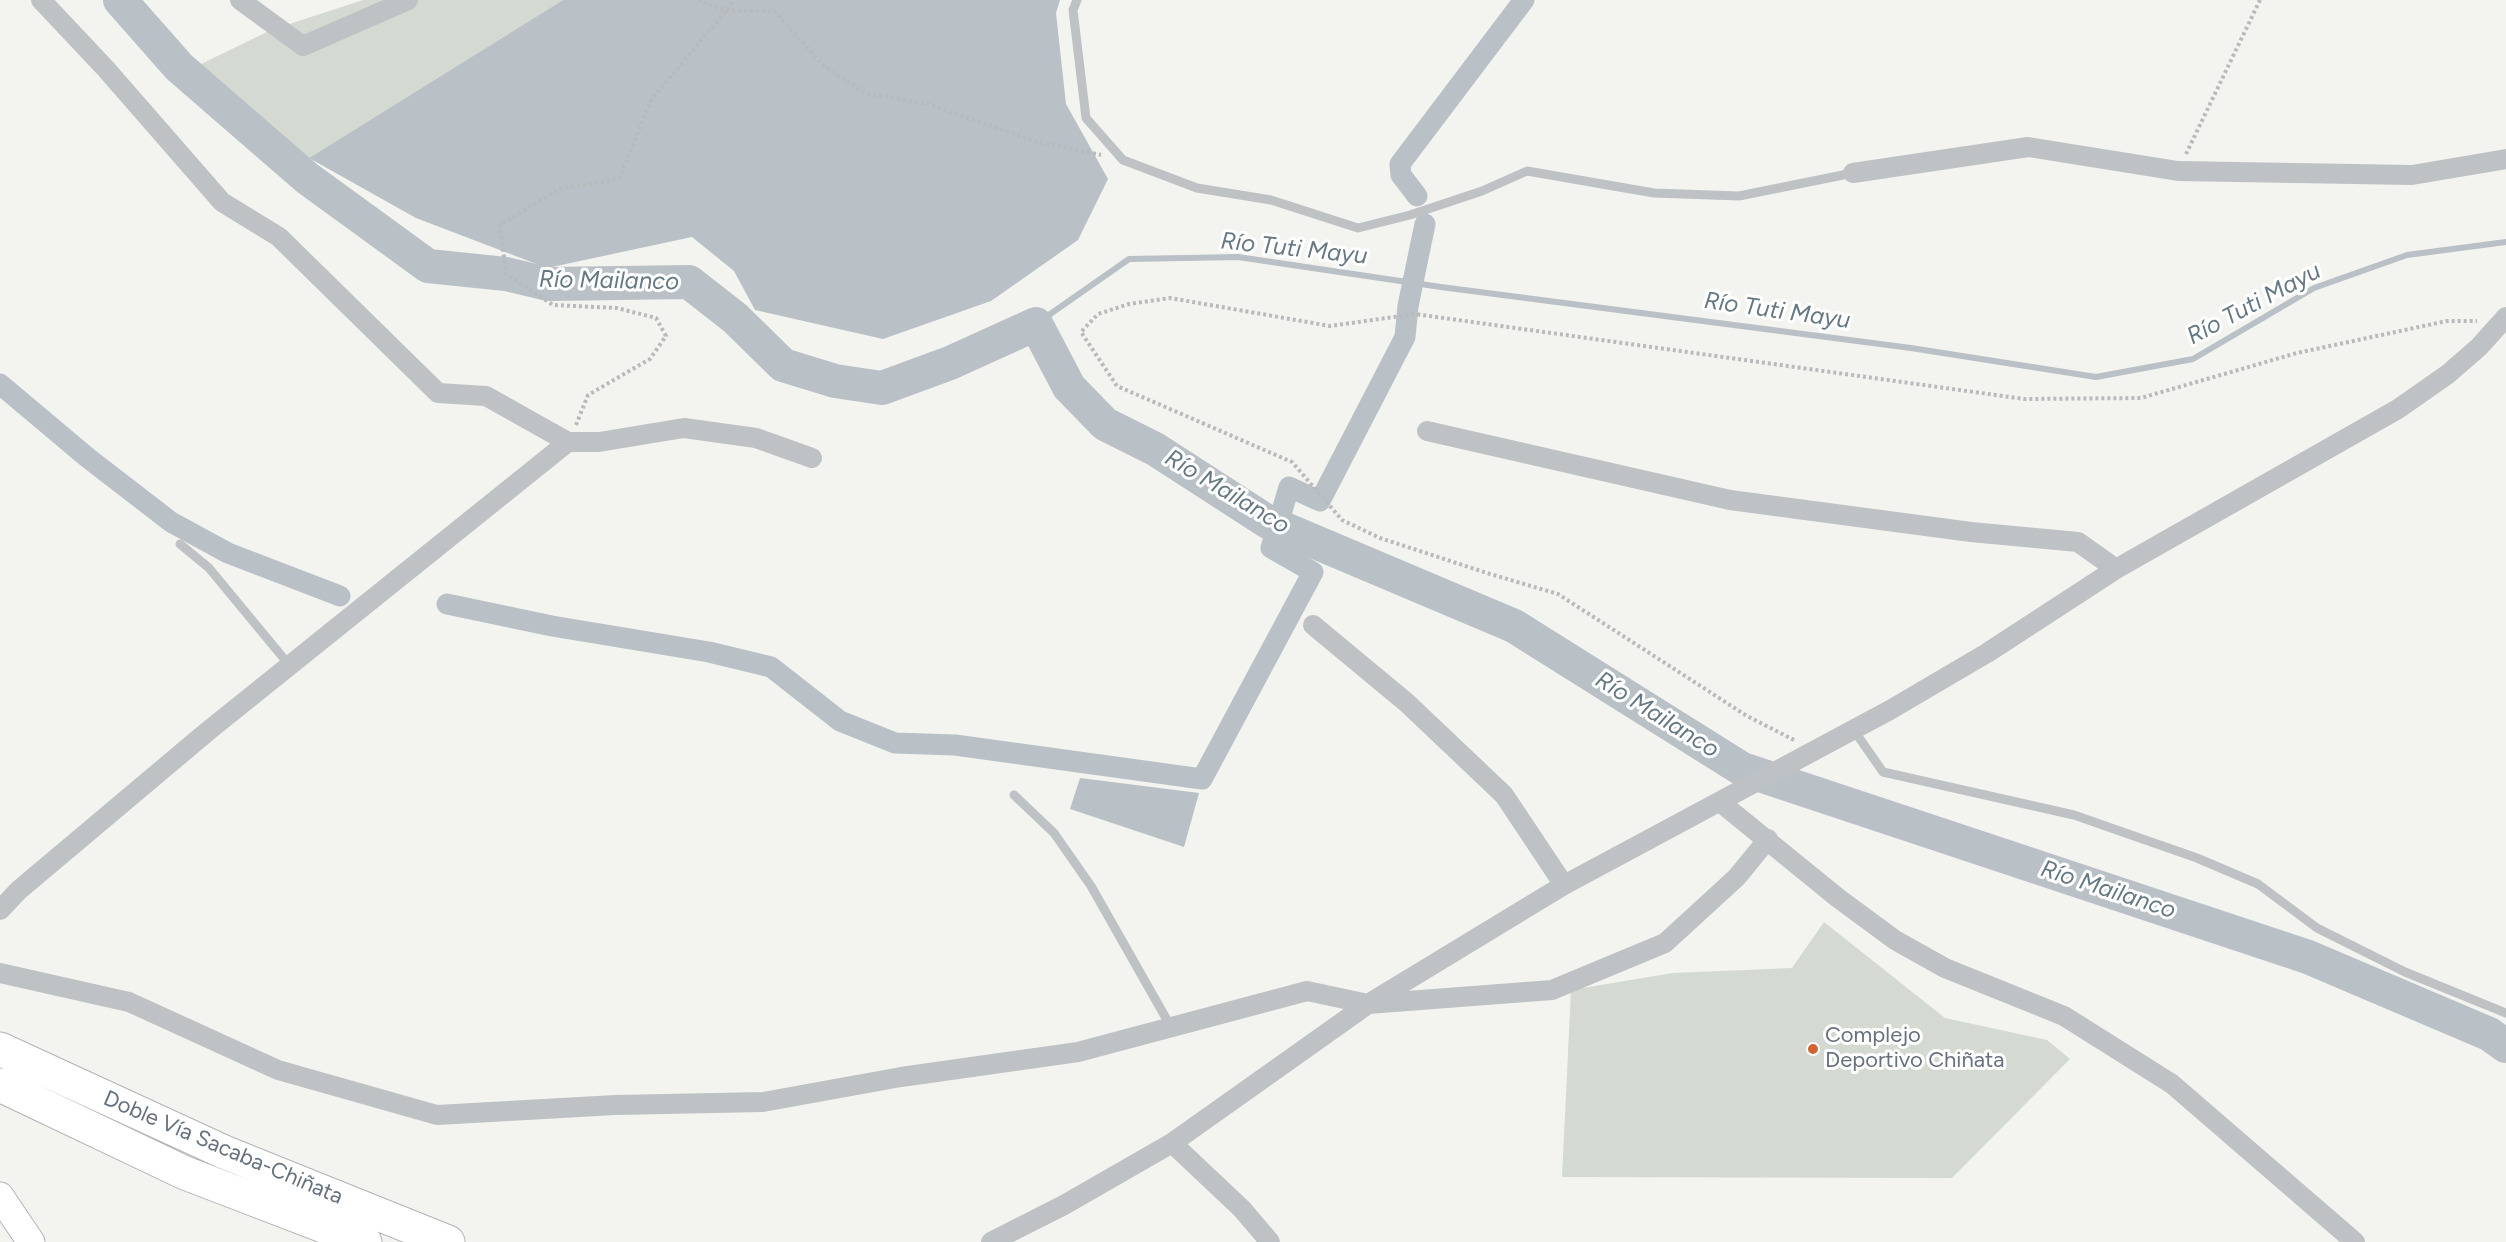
<!DOCTYPE html>
<meta charset="utf-8">
<style>
body{margin:0}
canvas{display:block;background:#f3f3f0}
</style>
<canvas width="2506" height="1242"></canvas>
<script>
const c = document.querySelector('canvas').getContext('2d');
c.lineJoin = 'round';
function paint(path, color) { c.fillStyle = color; c.fill(path, 'evenodd'); }
const shape = rows => new Path2D(rows.map(r => 'M' + r).join(''));
function strokePath(path, color, width, dash) { c.strokeStyle = color; c.lineWidth = width; c.lineCap = dash ? 'butt' : 'round'; c.setLineDash(dash || []); c.stroke(path); }
function write(font, color, halo, rows, align = 'center') {
  c.font = font + ' Figtree,sans-serif'; c.lineWidth = 6; c.setLineDash([]); c.textBaseline = 'middle'; c.strokeStyle = halo; c.fillStyle = color; for (const [text, x, y, turn = 0] of rows) {
    c.save(); c.translate(x, y); c.rotate((+turn || 0) * Math.PI / 180); c.textAlign = isNaN(turn) ? turn : align; if (halo) c.strokeText(text, 0, 0); c.fillText(text, 0, 0); c.restore();
  }
}
const green = shape([
 [363,0,563,0,309,158,244,108,197,66,271,30],
 [1824,922,1945,1018,2047,1040,2070,1059,1952,1178,1562,1177,1571,990,1673,973,1792,968]
]);
const water = shape([
 [563,0,1060,0,1056,13,1066,104,1108,179,1078,240,991,301,883,339,755,310,734,271,692,237,547,268,416,218,309,158],
 [1080,778,1199,793,1184,847,1070,809]
]);
const stream = shape([
 [1036,324,1129,259,1238,257,1441,287,1911,348,2096,377,2193,359,2314,288,2407,255,2506,242]
]);
const canal = shape([
 [1417,196,1401,175,1400,164,1524,0],
 [0,384,88,458,171,522,228,553,340,596],
 [447,604,552,626,709,652,771,667,840,721,895,743,955,745,1202,779,1313,572,1271,548,1289,487,1320,501,1405,337,1408,306,1425,224]
]);
const river = shape([
 [120,0,179,67,307,178,428,266,506,274,548,284,689,282,735,318,783,365,835,381,882,388,950,363,1036,324,1069,387,1105,424,1155,449,1268,522,1514,626,1742,769,2308,957,2489,1034,2506,1046]
]);
const path = shape([
 [698,0,726,11,774,11,825,67,865,93,928,104,1035,141,1101,155],
 [2186,154,2260,0],
 [576,425,588,395,650,359,666,336,656,318,617,308,553,305,506,274,500,225,559,189,619,179,651,100,726,11,733,0],
 [1794,740,1747,716,1558,594,1487,573,1380,538,1342,520,1292,462,1117,386,1081,332,1098,314,1129,304,1170,298,1330,326,1415,314,2024,399,2141,398,2297,353,2447,321,2477,321]
]);
const lane = shape([
 [1077,0,1073,10,1086,118,1123,160,1197,188,1271,200,1358,228,1410,215,1482,191,1527,171,1654,193,1739,196,1853,173],
 [180,544,209,568,290,666],
 [1853,729,1883,772,2074,815,2197,858,2258,884,2317,928,2405,972,2506,1013],
 [1014,795,1054,833,1091,886,1171,1027]
]);
const street = shape([
 [41,0,106,69,222,202,279,237,438,393,486,396,568,442,599,442,684,428,756,438,812,458],
 [240,0,303,46,408,0],
 [1853,173,2028,147,2178,171,2412,175,2506,159],
 [1427,431,1730,500,1971,532,2078,542,2116,569],
 [1313,625,1407,703,1504,795,1564,885],
 [1720,802,1838,898,1895,940,1945,968,2064,1016,2172,1084,2355,1242],
 [0,910,19,890,208,731,568,442],
 [0,973,129,1002,278,1070,437,1115,615,1105,763,1102,901,1077,1078,1052,1307,991,1368,1004,1552,990,1665,943,1737,877,1768,839],
 [1172,1143,1242,1209,1270,1242],
 [991,1242,1064,1205,1172,1143,1368,1004,1564,885,1890,710,1987,653,2116,569,2398,409,2448,374,2479,347,2506,317]
]);
const secondary = shape([
 [0,1196,31,1242]
]);
const highway = shape([
 [0,1049,224,1152,448,1242],
 [0,1085,185,1173,365,1242]
]);
const markers = [
 [1813,1049,6,"#cf6534"]
];
const poiNames = [
 ["Complejo",1825,1036],
 ["Deportivo Chiñata",1825,1061]
];
const streetNames = [
 ["Doble Vía Sacaba-Chiñata",223,1148,23]
];
const waterNames = [
 ["Río Tuti Mayu",1294,249,6],
 ["Río Mailanco",609,281,1],
 ["Río Tuti Mayu",2254,304,-28],
 ["Río Tuti Mayu",1777,311,8],
 ["Río Mailanco",1227,492,31],
 ["Río Mailanco",1657,715,32],
 ["Río Mailanco",2108,890,18]
];
paint(green, '#d4dad1');
paint(water, '#b9c1c6');
strokePath(stream, '#b9c1c6', 6);
strokePath(canal, '#b9c1c6', 21);
strokePath(river, '#b9c1c6', 34);
strokePath(secondary, '#b1b5b9', 29);
strokePath(highway, '#b1b4b7', 35);
strokePath(path, '#b8babc', 4, [3, 3]);
strokePath(lane, '#bfc2c4', 9);
strokePath(street, '#bfc2c4', 20);
strokePath(secondary, '#fff', 27);
strokePath(highway, '#fff', 33);
for (const [x, y, r, color] of markers) { const dot = new Path2D(); dot.arc(x, y, r, 0, 2 * Math.PI); c.fillStyle = color; c.fill(dot); strokePath(dot, '#fff', 2); }
write('22px', '#65717d', '#fff', poiNames, 'left');
write('22px', '#65717d', '#fff', streetNames);
write('italic 24px', '#667882', '#fff', waterNames);
</script>
